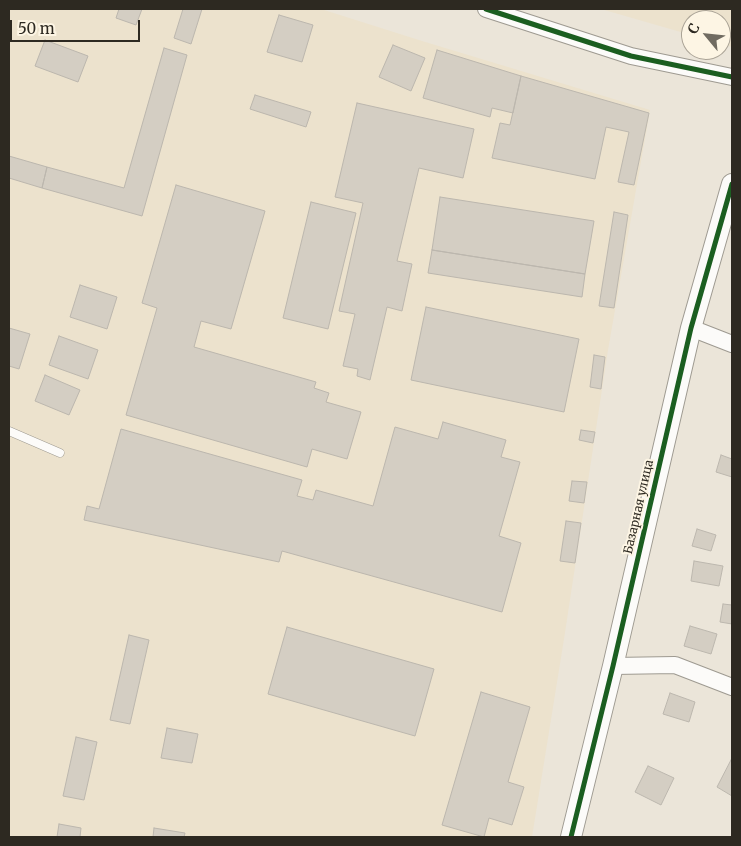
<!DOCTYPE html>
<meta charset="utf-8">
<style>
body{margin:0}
#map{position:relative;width:741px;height:846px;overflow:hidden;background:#ebe5d9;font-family:Merriweather,serif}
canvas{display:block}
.frame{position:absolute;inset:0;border:10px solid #2d2921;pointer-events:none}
.north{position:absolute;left:681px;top:10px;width:50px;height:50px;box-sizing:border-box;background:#fdf5e4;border:1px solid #aaa396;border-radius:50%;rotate:298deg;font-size:14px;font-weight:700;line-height:20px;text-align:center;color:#2d2921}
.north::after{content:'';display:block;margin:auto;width:18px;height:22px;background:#706b61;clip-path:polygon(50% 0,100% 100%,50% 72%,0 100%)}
.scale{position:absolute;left:10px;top:20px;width:130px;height:22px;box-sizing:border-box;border:2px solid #2d2921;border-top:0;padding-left:6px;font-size:15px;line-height:18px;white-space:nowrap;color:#2d2921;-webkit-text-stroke:4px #fdf5e4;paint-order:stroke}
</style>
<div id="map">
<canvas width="741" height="846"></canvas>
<div class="frame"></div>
<div class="north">С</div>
<div class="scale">50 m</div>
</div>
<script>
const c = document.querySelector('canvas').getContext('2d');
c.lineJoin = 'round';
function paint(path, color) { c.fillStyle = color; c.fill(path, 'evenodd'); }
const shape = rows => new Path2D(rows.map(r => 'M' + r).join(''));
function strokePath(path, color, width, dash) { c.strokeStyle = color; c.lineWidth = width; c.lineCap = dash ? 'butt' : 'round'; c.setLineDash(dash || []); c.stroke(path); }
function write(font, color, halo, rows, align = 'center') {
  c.font = font + ' Merriweather,serif'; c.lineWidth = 4; c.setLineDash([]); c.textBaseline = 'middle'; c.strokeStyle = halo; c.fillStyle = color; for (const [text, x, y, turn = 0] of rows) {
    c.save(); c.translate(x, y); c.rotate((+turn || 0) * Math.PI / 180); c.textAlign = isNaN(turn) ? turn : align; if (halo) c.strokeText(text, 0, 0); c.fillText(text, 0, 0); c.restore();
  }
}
const built = shape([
 [9,9,321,9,422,41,650,110,608,350,564,639,532,837,9,837],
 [601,9,732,9,732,47,721,44,721,20,691,20,691,35]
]);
const building = shape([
 [119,9,142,9,136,25,116,18,119,9],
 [183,9,202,9,191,44,174,38,183,9],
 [279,15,313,25,302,62,267,52,279,15],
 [45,40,88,56,78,82,35,66,45,40],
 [393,45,425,58,411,91,379,77,393,45],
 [164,48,187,55,142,216,42,188,47,167,124,188,164,48],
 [437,50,521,76,513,113,492,108,490,117,423,98,437,50],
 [521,76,649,113,634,185,618,182,629,132,606,127,595,179,492,158,500,123,510,125,521,76],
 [255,95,311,112,306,127,250,109,255,95],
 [357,103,474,129,463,178,419,168,397,261,412,264,402,311,387,307,370,380,357,376,358,369,343,366,355,314,339,311,363,203,335,197,357,103],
 [9,156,47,167,42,188,9,178,9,156],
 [176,185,265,211,231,329,201,321,194,347,316,382,314,388,329,393,326,402,361,412,347,459,312,449,307,467,126,415,157,308,142,303,176,185],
 [440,197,594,221,585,274,432,250,440,197],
 [311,202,356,213,328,329,283,318,311,202],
 [614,212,628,215,614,308,599,306,614,212],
 [432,250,585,274,582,297,428,273,432,250],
 [80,285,117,297,107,329,70,317,80,285],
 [426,307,579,339,564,412,411,380,426,307],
 [9,328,30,334,19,369,9,366,9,328],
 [59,336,98,350,88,379,49,365,59,336],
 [594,355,605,357,601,389,590,387,594,355],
 [45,375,80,390,69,415,35,401,45,375],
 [443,422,506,440,501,457,520,462,499,536,521,543,502,612,282,551,279,562,84,520,87,506,99,509,121,429,302,480,297,496,313,500,316,490,373,506,395,427,438,439,443,422],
 [581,430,595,432,593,443,579,440,581,430],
 [721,455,732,459,732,477,716,472,721,455],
 [572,481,587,482,584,503,569,501,572,481],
 [566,521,581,523,575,563,560,561,566,521],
 [697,529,716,535,711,551,692,546,697,529],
 [694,561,723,566,719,586,691,581,694,561],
 [723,604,732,605,732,624,720,622,723,604],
 [690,626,717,634,711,654,684,646,690,626],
 [287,627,434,669,415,736,268,694,287,627],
 [129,635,149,640,130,724,110,720,129,635],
 [481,692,530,707,508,782,524,787,512,825,489,818,484,837,442,825,481,692],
 [670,693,695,702,689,722,663,714,670,693],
 [167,728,198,734,192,763,161,758,167,728],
 [76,737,97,742,84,800,63,796,76,737],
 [732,758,732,796,717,787,732,758],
 [648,766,674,778,661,805,635,792,648,766],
 [59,824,81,828,80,837,57,837,59,824],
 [154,828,185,833,184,837,153,837,154,828]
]);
const service = shape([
 [9,431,60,453]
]);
const minor = shape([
 [486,9,631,56,732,77],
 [691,328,732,344],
 [613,666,675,665,732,687]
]);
const tertiary = shape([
 [571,837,613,666,691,328,732,184]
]);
const cycleway = shape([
 [486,9,631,56,732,77],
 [571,837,613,666,691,328,732,184]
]);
const streetNames = [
 ["Базарная улица",639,507,-77]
];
paint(built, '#ece2cd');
paint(building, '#d4cec3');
strokePath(building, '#bcb7ae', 1);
strokePath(service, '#9e9a91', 9);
strokePath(minor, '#9e9a91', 18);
strokePath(tertiary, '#9e9a91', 22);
strokePath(service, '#fcfbf9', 8);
strokePath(minor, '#fcfbf9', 16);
strokePath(tertiary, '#fcfbf9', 20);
strokePath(cycleway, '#1b5e20', 5);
write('12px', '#2d2921', '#fdf5e4', streetNames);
</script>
